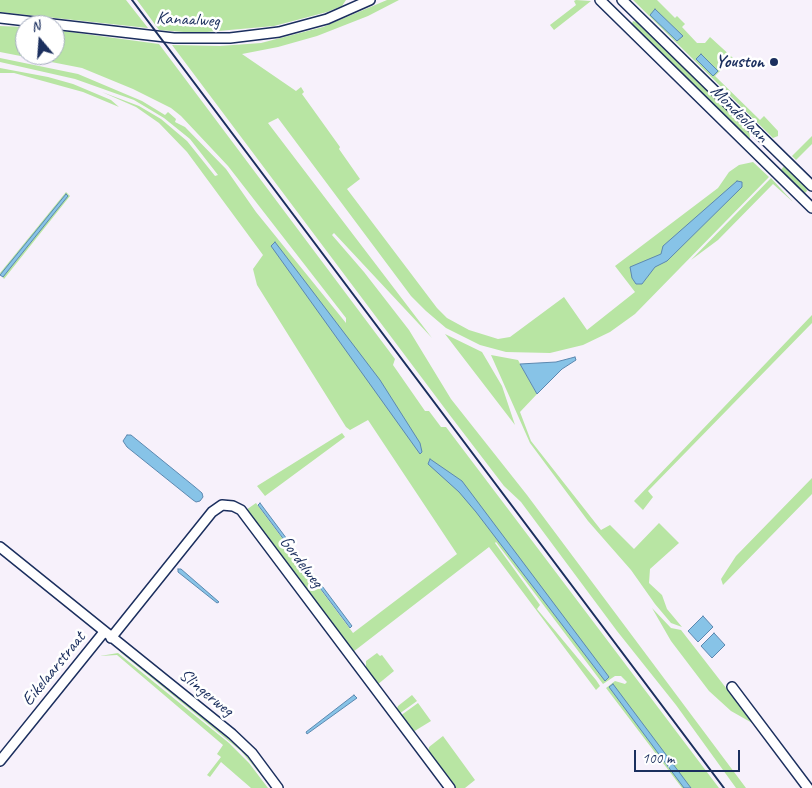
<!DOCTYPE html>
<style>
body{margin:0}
#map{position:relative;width:812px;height:788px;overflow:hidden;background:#f7f1fb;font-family:Caveat,sans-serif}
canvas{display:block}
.north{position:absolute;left:15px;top:15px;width:50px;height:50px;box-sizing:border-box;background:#fff;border:1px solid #a4acbf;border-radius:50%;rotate:342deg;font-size:14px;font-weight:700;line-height:20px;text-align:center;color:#1b2f5e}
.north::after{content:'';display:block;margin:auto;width:18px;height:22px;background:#1b2f5e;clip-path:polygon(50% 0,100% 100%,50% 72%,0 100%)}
.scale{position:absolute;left:634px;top:750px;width:106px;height:22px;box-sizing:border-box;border:2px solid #1b2f5e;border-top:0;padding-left:6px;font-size:15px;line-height:18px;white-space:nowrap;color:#1b2f5e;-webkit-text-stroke:4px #fff;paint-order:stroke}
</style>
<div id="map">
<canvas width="812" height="788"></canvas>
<div class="north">N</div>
<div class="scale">100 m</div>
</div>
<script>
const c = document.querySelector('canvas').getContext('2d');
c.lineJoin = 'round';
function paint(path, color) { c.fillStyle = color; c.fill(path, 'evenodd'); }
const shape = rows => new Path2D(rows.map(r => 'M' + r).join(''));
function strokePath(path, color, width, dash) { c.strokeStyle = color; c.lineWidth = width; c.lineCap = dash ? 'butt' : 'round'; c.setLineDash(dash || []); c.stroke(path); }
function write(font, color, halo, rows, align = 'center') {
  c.font = font + ' Caveat,sans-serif'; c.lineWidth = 5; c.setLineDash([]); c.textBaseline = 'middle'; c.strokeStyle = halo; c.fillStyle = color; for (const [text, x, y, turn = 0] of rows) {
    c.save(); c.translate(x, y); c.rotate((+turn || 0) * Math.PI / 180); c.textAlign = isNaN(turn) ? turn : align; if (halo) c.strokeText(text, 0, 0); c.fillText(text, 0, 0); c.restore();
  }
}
const green = shape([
 [0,0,126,0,148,28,0,12],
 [137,0,346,0,342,6,327,12,274,26,196,33,159,30],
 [387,0,399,0,368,16,317,36,278,47,242,54,296,91,301,87,304,92,302,94,340,147,339,149,360,179,347,189,437,308,447,318,469,330,498,339,510,337,564,297,587,330,635,292,615,266,718,188,729,172,739,165,753,162,769,177,635,314,610,332,583,345,550,353,506,352,480,345,446,328,426,311,411,296,278,118,268,123,432,338,334,233,332,235,364,272,409,330,451,399,527,495,746,788,736,788,676,705,617,631,521,502,504,486,452,418,172,45,220,46,261,43,323,27],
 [576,0,591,1,554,30,550,25,576,5,574,1],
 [629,0,630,0,770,138,767,138],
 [633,0,657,0,675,18,677,16,685,24,682,27,697,43,705,43,710,37,733,58,715,76,760,120,764,116,778,131,778,136,773,138],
 [633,21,642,24,749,129,750,139,746,140,631,26],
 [0,26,25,27,25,55,55,55,55,30,159,44,395,359,393,365,425,411,429,411,441,427,446,427,719,788,682,788,606,688,615,681,625,684,627,682,621,676,615,676,603,684,496,542,495,543,540,605,537,609,596,680,600,686,596,690,489,547,353,652,246,510,256,503,353,633,457,554,368,420,350,430,346,427,257,285,253,269,263,255,187,152,159,123,136,107,102,92,139,106,161,119,187,141,215,176,218,175,190,139,164,118,134,100,75,79,0,62,0,58,78,74,142,101,165,115,168,112,176,119,175,122,185,127,226,169,256,212,346,323,346,318,228,166,181,116,171,108,133,89,82,68,0,52],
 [0,68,48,77,73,84,111,100,119,107,83,92,14,73,0,73],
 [812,136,812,144,796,160,792,156],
 [786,164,805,183,807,191,803,195,779,172],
 [771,178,793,202,773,184,718,240,691,260],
 [66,192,70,196,4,279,0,273],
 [812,315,812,323,648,491,653,497,643,510,634,501],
 [445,334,482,352,502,386,515,425],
 [491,355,518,360,537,394,520,412,531,441,601,530,610,525,634,549,659,523,679,543,650,569,649,583,662,595,667,609,682,627,671,623,655,604,631,570,588,521,530,443],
 [342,433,345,437,265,496,257,486],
 [812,478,812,494,723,585,721,579,736,556],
 [652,608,671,628,681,630,754,724,731,711,709,691,671,641],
 [121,650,243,751,272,788,241,751,120,652],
 [118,653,229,743,249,763,268,788,251,788,221,762,210,777,207,775,221,757,217,754,223,745,117,655,100,656],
 [377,653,380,656,382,655,394,671,377,685,366,670,366,661],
 [412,695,417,701,399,714,396,711,398,706],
 [418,703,431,721,413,732,400,716],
 [443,736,475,780,465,788,454,788,428,753,429,747]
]);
const water = shape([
 [655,9,683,36,677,41,650,15,655,9],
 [701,54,718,71,713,76,696,59,701,54],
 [737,181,742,182,742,187,667,261,655,267,642,284,636,284,632,278,630,267,661,254,663,246,737,181],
 [66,194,68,196,3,277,0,275,66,194],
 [275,242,380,380,420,443,422,452,420,454,271,246,275,242],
 [575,357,576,360,562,369,537,394,520,364,556,362,575,357],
 [127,435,131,435,195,487,202,493,203,497,200,501,196,502,193,500,127,447,123,441,127,435],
 [430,459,462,481,609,677,605,681,476,512,459,492,428,464,430,459],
 [260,503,352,626,350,628,258,505,260,503],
 [178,569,181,569,219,602,217,603,178,572,178,569],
 [703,616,713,627,698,642,688,631,703,616],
 [714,633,725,645,712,658,701,646,714,633],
 [613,684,691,788,684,788,609,687,613,684],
 [354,695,357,698,307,734,306,732,354,695]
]);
const street = shape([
 [600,0,812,208],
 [622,0,812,186],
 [0,18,174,38,230,38,279,32,327,19,370,0],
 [0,547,232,734,252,753,278,788],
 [111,638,212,512,222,505,233,506,241,510,450,788],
 [732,687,808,788],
 [0,761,104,632]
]);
const rail = shape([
 [132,0,724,788]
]);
const markers = [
 [774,62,5,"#1b2f5e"]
];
const streetNames = [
 ["Kanaalweg",188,20,3],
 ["Mondeolaan",739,114,45],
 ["Gordelweg",301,562,53],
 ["Eikelaarstraat",54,669,-51],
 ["Slingerweg",206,693,39]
];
const poiNames = [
 ["Youston",764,62]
];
paint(green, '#b8e5a3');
paint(water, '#87c3e7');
strokePath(water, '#5c88b0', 1);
strokePath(street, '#1b2f5e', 12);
strokePath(street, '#fff', 9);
strokePath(rail, '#1b2f5e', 2);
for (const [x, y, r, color] of markers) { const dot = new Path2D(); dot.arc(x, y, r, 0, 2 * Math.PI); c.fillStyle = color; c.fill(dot); strokePath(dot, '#fff', 2); }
write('18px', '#1b2f5e', '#fff', streetNames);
write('bold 18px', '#1b2f5e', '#fff', poiNames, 'right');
</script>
